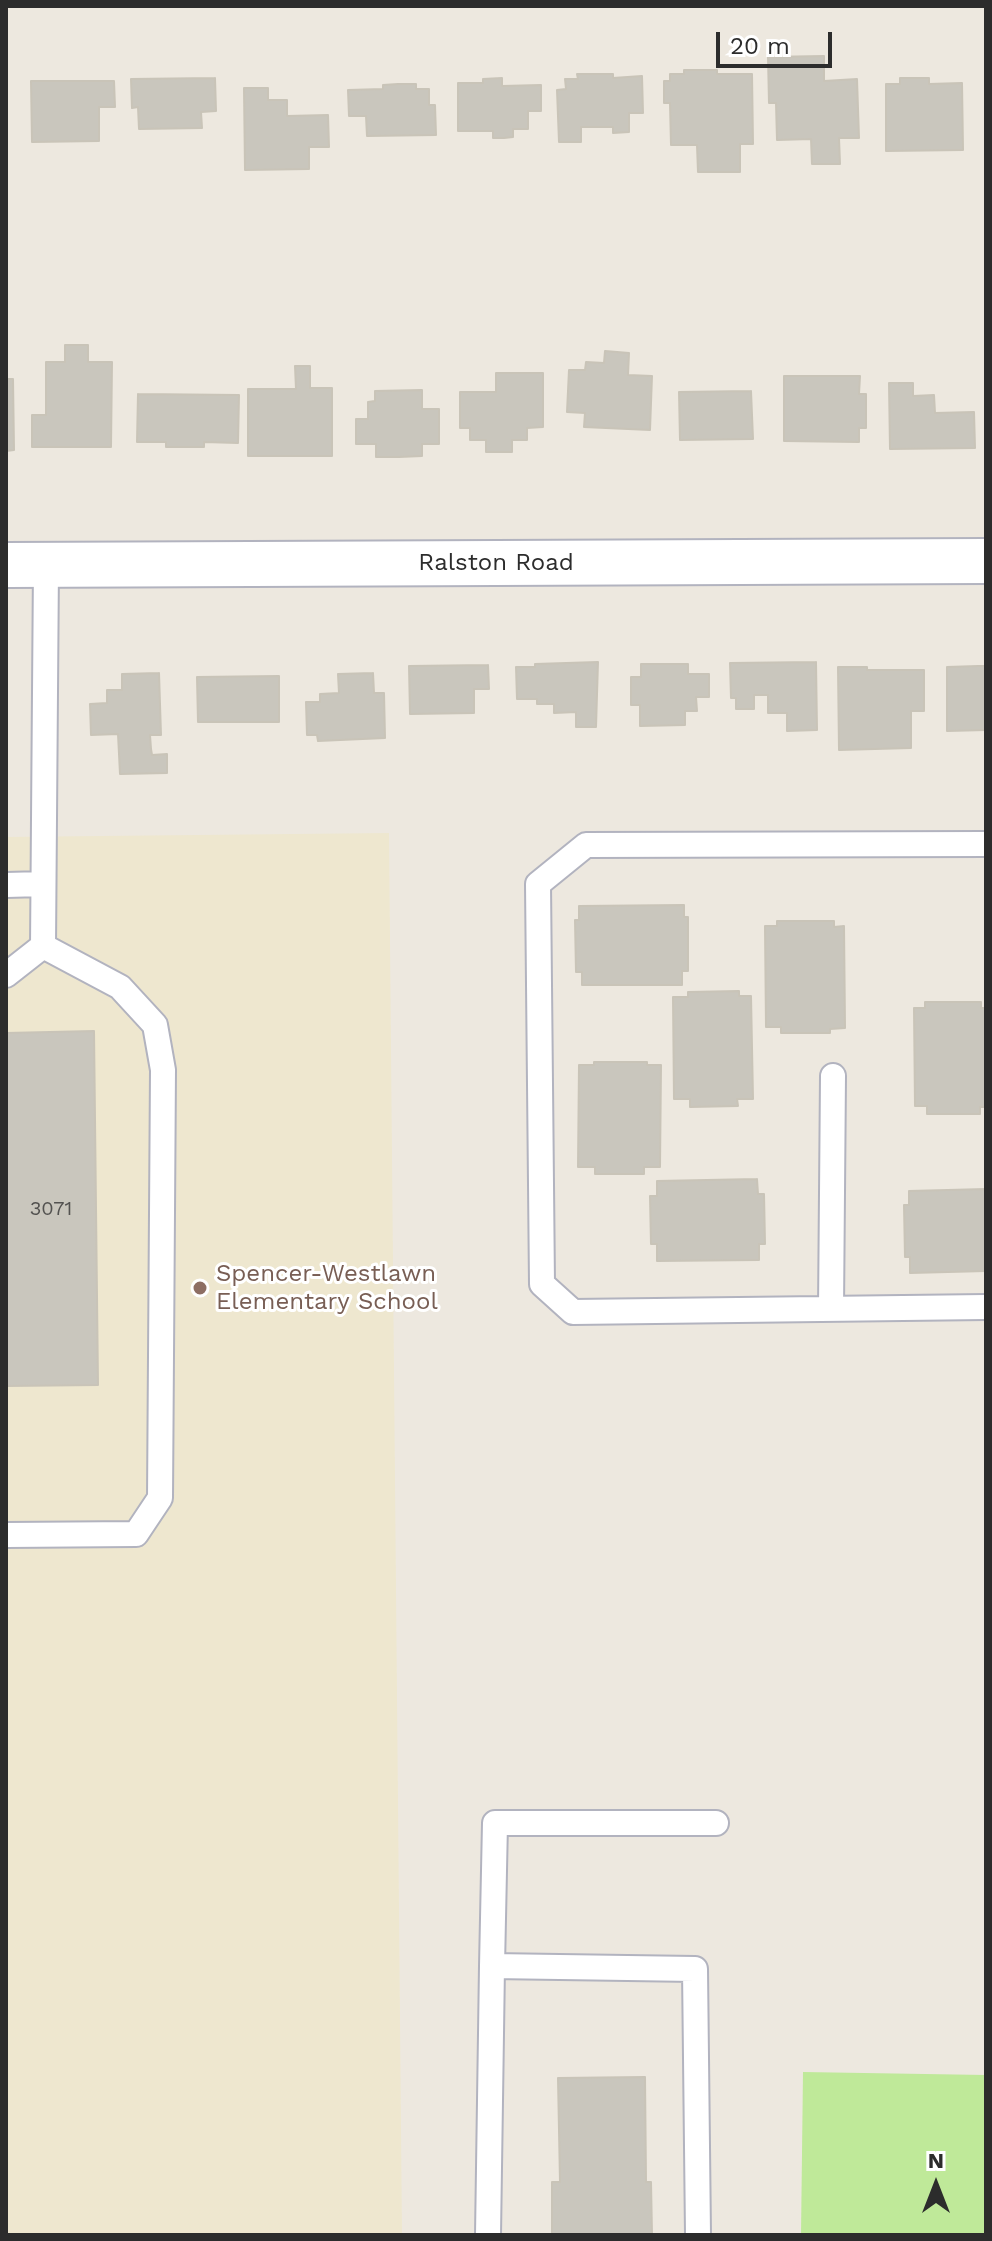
<!DOCTYPE html>
<style>
body{margin:0}
#map{position:relative;width:992px;height:2241px;overflow:hidden;background:#ede8df;font-family:"Work Sans",sans-serif}
canvas{display:block}
.frame{position:absolute;inset:0;border:8px solid #2c2c2c;pointer-events:none}
.north{position:absolute;left:896px;top:2145px;width:80px;height:80px;-webkit-text-stroke:6px #fff;paint-order:stroke;rotate:0deg;font-size:22px;font-weight:700;line-height:32px;text-align:center;color:#2c2c2c}
.north::after{content:'';display:block;margin:auto;width:28px;height:36px;background:#2c2c2c;clip-path:polygon(50% 0,100% 100%,50% 72%,0 100%)}
.scale{position:absolute;left:716px;top:32px;width:116px;height:36px;box-sizing:border-box;border:4px solid #2c2c2c;border-top:0;padding-left:10px;font-size:24px;line-height:28px;white-space:nowrap;color:#2c2c2c;-webkit-text-stroke:6px #fff;paint-order:stroke}
</style>
<div id="map">
<canvas width="992" height="2241"></canvas>
<div class="frame"></div>
<div class="north">N</div>
<div class="scale">20 m</div>
</div>
<script>
const c = document.querySelector('canvas').getContext('2d');
c.lineJoin = 'round';
function paint(path, color) { c.fillStyle = color; c.fill(path, 'evenodd'); }
const shape = rows => new Path2D(rows.map(r => 'M' + r).join(''));
function strokePath(path, color, width, dash) { c.strokeStyle = color; c.lineWidth = width; c.lineCap = dash ? 'butt' : 'round'; c.setLineDash(dash || []); c.stroke(path); }
function write(font, color, halo, rows, align = 'center') {
  c.font = font + ' "Work Sans",sans-serif'; c.lineWidth = 6; c.setLineDash([]); c.textBaseline = 'middle'; c.strokeStyle = halo; c.fillStyle = color; for (const [text, x, y, turn = 0] of rows) {
    c.save(); c.translate(x, y); c.rotate((+turn || 0) * Math.PI / 180); c.textAlign = isNaN(turn) ? turn : align; if (halo) c.strokeText(text, 0, 0); c.fillText(text, 0, 0); c.restore();
  }
}
const education = shape([
 [389,833,402,2235,6,2235,6,837]
]);
const pitch = shape([
 [803,2072,986,2075,986,2235,801,2235]
]);
const building = shape([
 [824,56,824,81,857,79,859,138,839,138,840,164,812,164,811,139,777,140,776,103,769,103,768,57,824,56],
 [684,70,717,70,717,74,752,74,753,144,740,144,740,172,698,172,697,145,671,145,670,103,664,103,664,81,670,81,670,74,684,74,684,70],
 [577,74,613,74,613,78,642,76,643,113,629,113,629,132,613,133,613,127,581,127,581,142,559,142,557,90,566,89,565,79,578,79,577,74],
 [215,78,216,111,201,112,202,128,139,129,138,107,132,108,131,79,215,78],
 [502,78,502,86,541,85,541,111,528,111,528,129,513,129,513,137,504,138,493,138,493,131,458,131,458,83,483,83,483,79,502,78],
 [900,78,929,78,929,84,962,83,963,150,886,151,886,84,900,84,900,78],
 [31,81,114,81,115,107,99,107,99,141,32,142,31,81],
 [398,84,416,84,416,89,429,89,429,105,435,105,436,135,367,136,366,116,349,116,348,90,383,89,383,85,398,84],
 [244,88,268,88,268,100,287,100,287,116,328,115,329,147,309,147,309,169,245,170,244,88],
 [65,345,88,345,88,362,112,362,111,447,32,447,32,415,46,415,46,362,65,362,65,345],
 [605,351,629,353,628,375,652,376,650,430,584,427,585,413,567,412,569,370,585,370,586,362,604,363,605,351],
 [295,366,310,366,310,388,332,388,332,456,248,456,248,389,296,389,295,366],
 [496,373,543,373,543,427,527,428,527,440,512,440,512,452,486,452,486,440,470,440,470,428,460,428,460,392,496,392,496,373],
 [784,376,860,376,859,394,866,394,866,428,859,428,859,442,784,441,784,376],
 [6,379,13,379,14,450,6,451,6,379],
 [889,383,913,383,913,396,934,395,935,413,974,412,975,448,890,449,889,383],
 [422,390,422,409,439,409,439,444,422,444,422,456,399,457,376,457,376,444,356,444,356,419,368,419,368,402,375,401,375,391,422,390],
 [751,391,753,439,680,440,679,392,751,391],
 [138,394,239,395,238,443,204,442,204,447,166,447,166,442,137,442,138,394],
 [598,662,596,727,576,727,576,712,554,713,554,704,537,704,537,699,517,699,516,667,535,667,535,664,598,662],
 [816,662,817,730,787,731,787,713,768,713,768,695,754,695,754,709,736,709,736,698,731,698,730,663,816,662],
 [641,664,688,664,688,674,709,674,709,697,696,697,697,711,685,711,685,725,640,726,640,705,631,705,631,677,641,677,641,664],
 [488,665,489,689,474,689,474,713,410,714,409,666,488,665],
 [978,666,986,666,986,730,947,731,947,667,978,666],
 [838,667,867,667,867,670,924,670,924,711,911,711,911,748,839,750,838,667],
 [159,673,161,735,150,735,151,749,152,755,167,754,167,773,120,774,118,734,91,735,90,704,107,703,107,690,122,690,122,674,159,673],
 [373,673,374,693,384,693,385,738,318,741,317,735,307,735,306,702,320,702,320,694,339,693,338,674,373,673],
 [279,676,279,722,198,722,197,677,279,676],
 [684,905,684,917,688,917,688,971,682,971,682,985,582,985,582,972,576,972,575,920,579,920,579,906,684,905],
 [777,921,834,921,834,927,844,926,845,1028,830,1029,830,1033,781,1033,781,1027,766,1027,765,926,777,926,777,921],
 [739,991,739,996,751,996,753,1099,737,1099,738,1106,690,1107,690,1099,674,1099,673,997,688,997,688,992,739,991],
 [925,1002,981,1002,981,1008,986,1008,986,1107,980,1107,980,1114,927,1114,927,1106,915,1106,914,1008,925,1008,925,1002],
 [94,1031,98,1385,6,1386,6,1033,94,1031],
 [594,1062,647,1062,647,1065,661,1065,660,1167,644,1167,644,1174,595,1174,595,1167,578,1167,579,1065,594,1065,594,1062],
 [757,1179,758,1194,764,1194,765,1244,759,1244,759,1260,657,1261,657,1244,651,1244,650,1196,657,1196,657,1181,757,1179],
 [986,1189,986,1271,910,1273,910,1257,905,1257,904,1205,909,1205,909,1191,986,1189],
 [645,2077,646,2182,651,2182,652,2235,552,2235,552,2182,560,2182,558,2078,645,2077]
]);
const lane = shape([
 [986,844,586,845,538,884,542,1284,573,1312,986,1307],
 [6,885,43,884],
 [43,946,46,565],
 [6,975,43,946,120,987,155,1025,163,1070,160,1498,136,1534,6,1535],
 [831,1309,833,1076],
 [492,1966,495,1823,716,1823],
 [488,2235,492,1966,695,1969,698,2235]
]);
const street = shape([
 [6,565,986,561]
]);
const markers = [
 [200,1288,8,"#8d6e63"]
];
const numberNames = [
 ["3071",51,1209]
];
const streetNames = [
 ["Ralston Road",496,563]
];
const educationNames = [
 ["Spencer-Westlawn",216,1274],
 ["Elementary School",216,1302]
];
paint(education, '#eee7cf');
paint(pitch, '#bfe999');
paint(building, '#c9c6bd');
strokePath(building, '#c9c4b8', 2);
strokePath(lane, '#b2b3bf', 28);
strokePath(street, '#b2b3bf', 48);
strokePath(lane, '#fff', 24);
strokePath(street, '#fff', 44);
for (const [x, y, r, color] of markers) { const dot = new Path2D(); dot.arc(x, y, r, 0, 2 * Math.PI); c.fillStyle = color; c.fill(dot); strokePath(dot, '#fff', 3); }
write('20px', '#535250', null, numberNames);
write('24px', '#2c2c2c', '#fff', streetNames);
write('24px', '#785e54', '#fff', educationNames, 'left');
</script>
